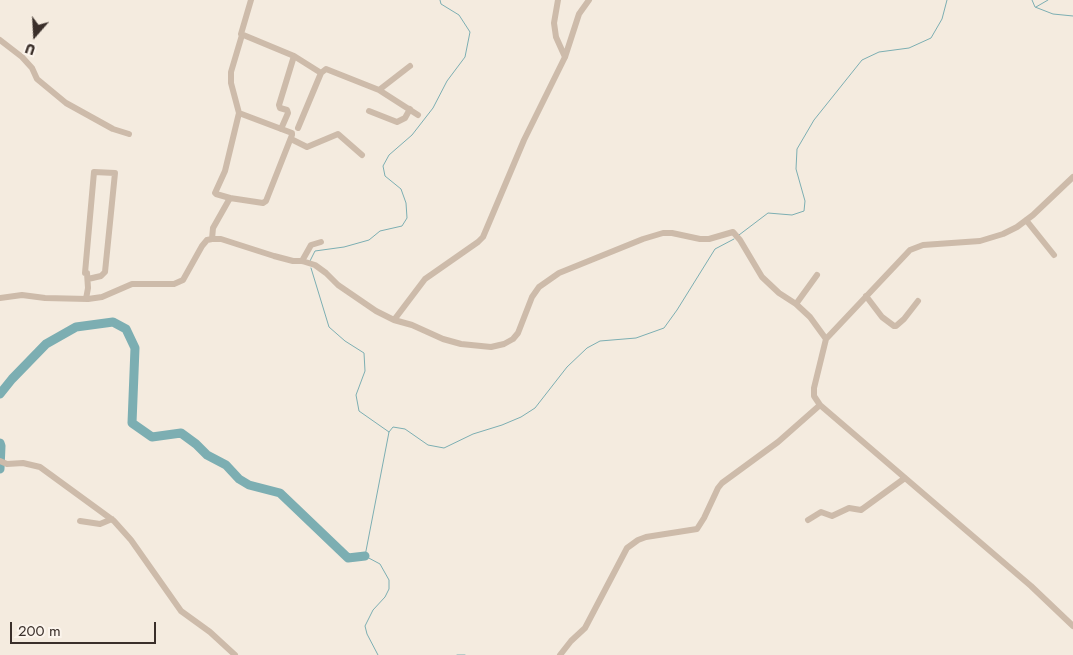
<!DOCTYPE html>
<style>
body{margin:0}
#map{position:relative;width:1073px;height:655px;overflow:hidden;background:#f4ebdf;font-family:Jost,sans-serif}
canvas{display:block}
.north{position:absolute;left:10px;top:10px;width:50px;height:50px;-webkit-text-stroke:4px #fbf4ec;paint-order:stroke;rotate:199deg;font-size:14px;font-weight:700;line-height:20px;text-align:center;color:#3a2f2a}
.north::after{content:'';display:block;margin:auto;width:18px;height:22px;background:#3a2f2a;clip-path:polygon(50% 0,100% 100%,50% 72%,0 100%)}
.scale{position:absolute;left:10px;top:622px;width:146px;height:22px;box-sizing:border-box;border:2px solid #3a2f2a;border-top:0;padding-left:6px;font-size:15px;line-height:18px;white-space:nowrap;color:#3a2f2a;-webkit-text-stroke:4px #fbf4ec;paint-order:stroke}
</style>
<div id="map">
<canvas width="1073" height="655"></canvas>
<div class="north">U</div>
<div class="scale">200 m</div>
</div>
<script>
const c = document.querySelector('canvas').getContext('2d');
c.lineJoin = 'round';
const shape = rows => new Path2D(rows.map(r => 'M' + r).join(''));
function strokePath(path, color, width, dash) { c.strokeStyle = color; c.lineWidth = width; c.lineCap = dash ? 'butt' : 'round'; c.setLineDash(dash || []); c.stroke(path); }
const stream = shape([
 [1032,0,1035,7,1053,14,1073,16],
 [1036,7,1048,0],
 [739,235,768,213,792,215,804,211,805,201,796,169,797,149,814,120,862,60,879,52,909,48,931,38,942,19,947,0],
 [310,261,315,251,344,247,369,240,380,231,402,226,407,218,406,203,401,189,385,176,383,166,389,155,412,135,433,108,447,81,465,57,470,32,459,15,441,4,440,0],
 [311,268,329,327,345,341,364,353,365,371,356,395,359,411,389,432,365,556,380,564,389,580,389,589,385,597,373,610,365,626,367,634,378,655],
 [389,432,393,427,405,429,428,445,444,448,473,434,502,425,521,417,535,408,567,367,587,348,600,341,636,338,664,328,677,310,715,249,734,239],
 [457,655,465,655]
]);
const river = shape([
 [0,394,12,379,46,344,76,327,113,322,126,329,135,348,132,423,152,437,181,433,196,444,207,455,226,465,239,479,249,485,280,493,348,558,365,556],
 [0,443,1,446,0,469]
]);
const minor = shape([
 [251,0,241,34,294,56,279,105,280,108,287,110,288,113,281,129],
 [558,0,554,23,556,37,565,57],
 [0,40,22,57,32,68,37,79,66,103,113,129,129,134],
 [294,56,321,73,298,128],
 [321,73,326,69,379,90,410,66],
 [379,90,418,115],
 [369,111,397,122,405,118,410,109],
 [291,139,307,147,338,134,362,155],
 [230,198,216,194,215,193,225,171,239,113,231,83,231,72,242,35],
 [1026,220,1054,255],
 [212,239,213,228,230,198,263,203,266,201,292,135,292,133,239,113],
 [302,261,311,245,321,242],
 [866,296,882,317,894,326,896,326,904,319,918,301],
 [0,298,22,295,45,298,88,299,102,297,132,284,174,284,183,280,202,246,207,240,212,239,221,239,274,256,293,261,302,261,315,265,326,273,338,285,376,311,394,320,412,325,443,339,461,344,491,347,504,344,513,339,518,333,532,297,539,287,559,273,643,239,663,233,672,233,700,239,709,239,733,232,740,240,762,277,779,293,796,304,810,317,826,339,814,388,814,396,820,405,1031,586,1073,626],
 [86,299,88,288,87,273,85,273,94,172,115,173,105,272,101,276,88,279],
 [796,304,817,275],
 [394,320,425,279,478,242,483,237,524,140,565,57,579,14,589,0],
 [826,339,910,250,923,245,980,241,1003,234,1017,227,1033,215,1073,177],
 [0,461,7,464,23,463,40,467,114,521,131,540,181,611,210,632,235,655],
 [808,520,821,512,832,516,849,508,861,510,905,478],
 [80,521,100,524,112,519],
 [560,655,571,641,585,628,627,548,638,540,646,537,697,529,704,518,718,488,722,483,778,442,820,405]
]);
strokePath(stream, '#7caeb2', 1);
strokePath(river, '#7caeb2', 9);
strokePath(minor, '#cdbbaa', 6);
</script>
